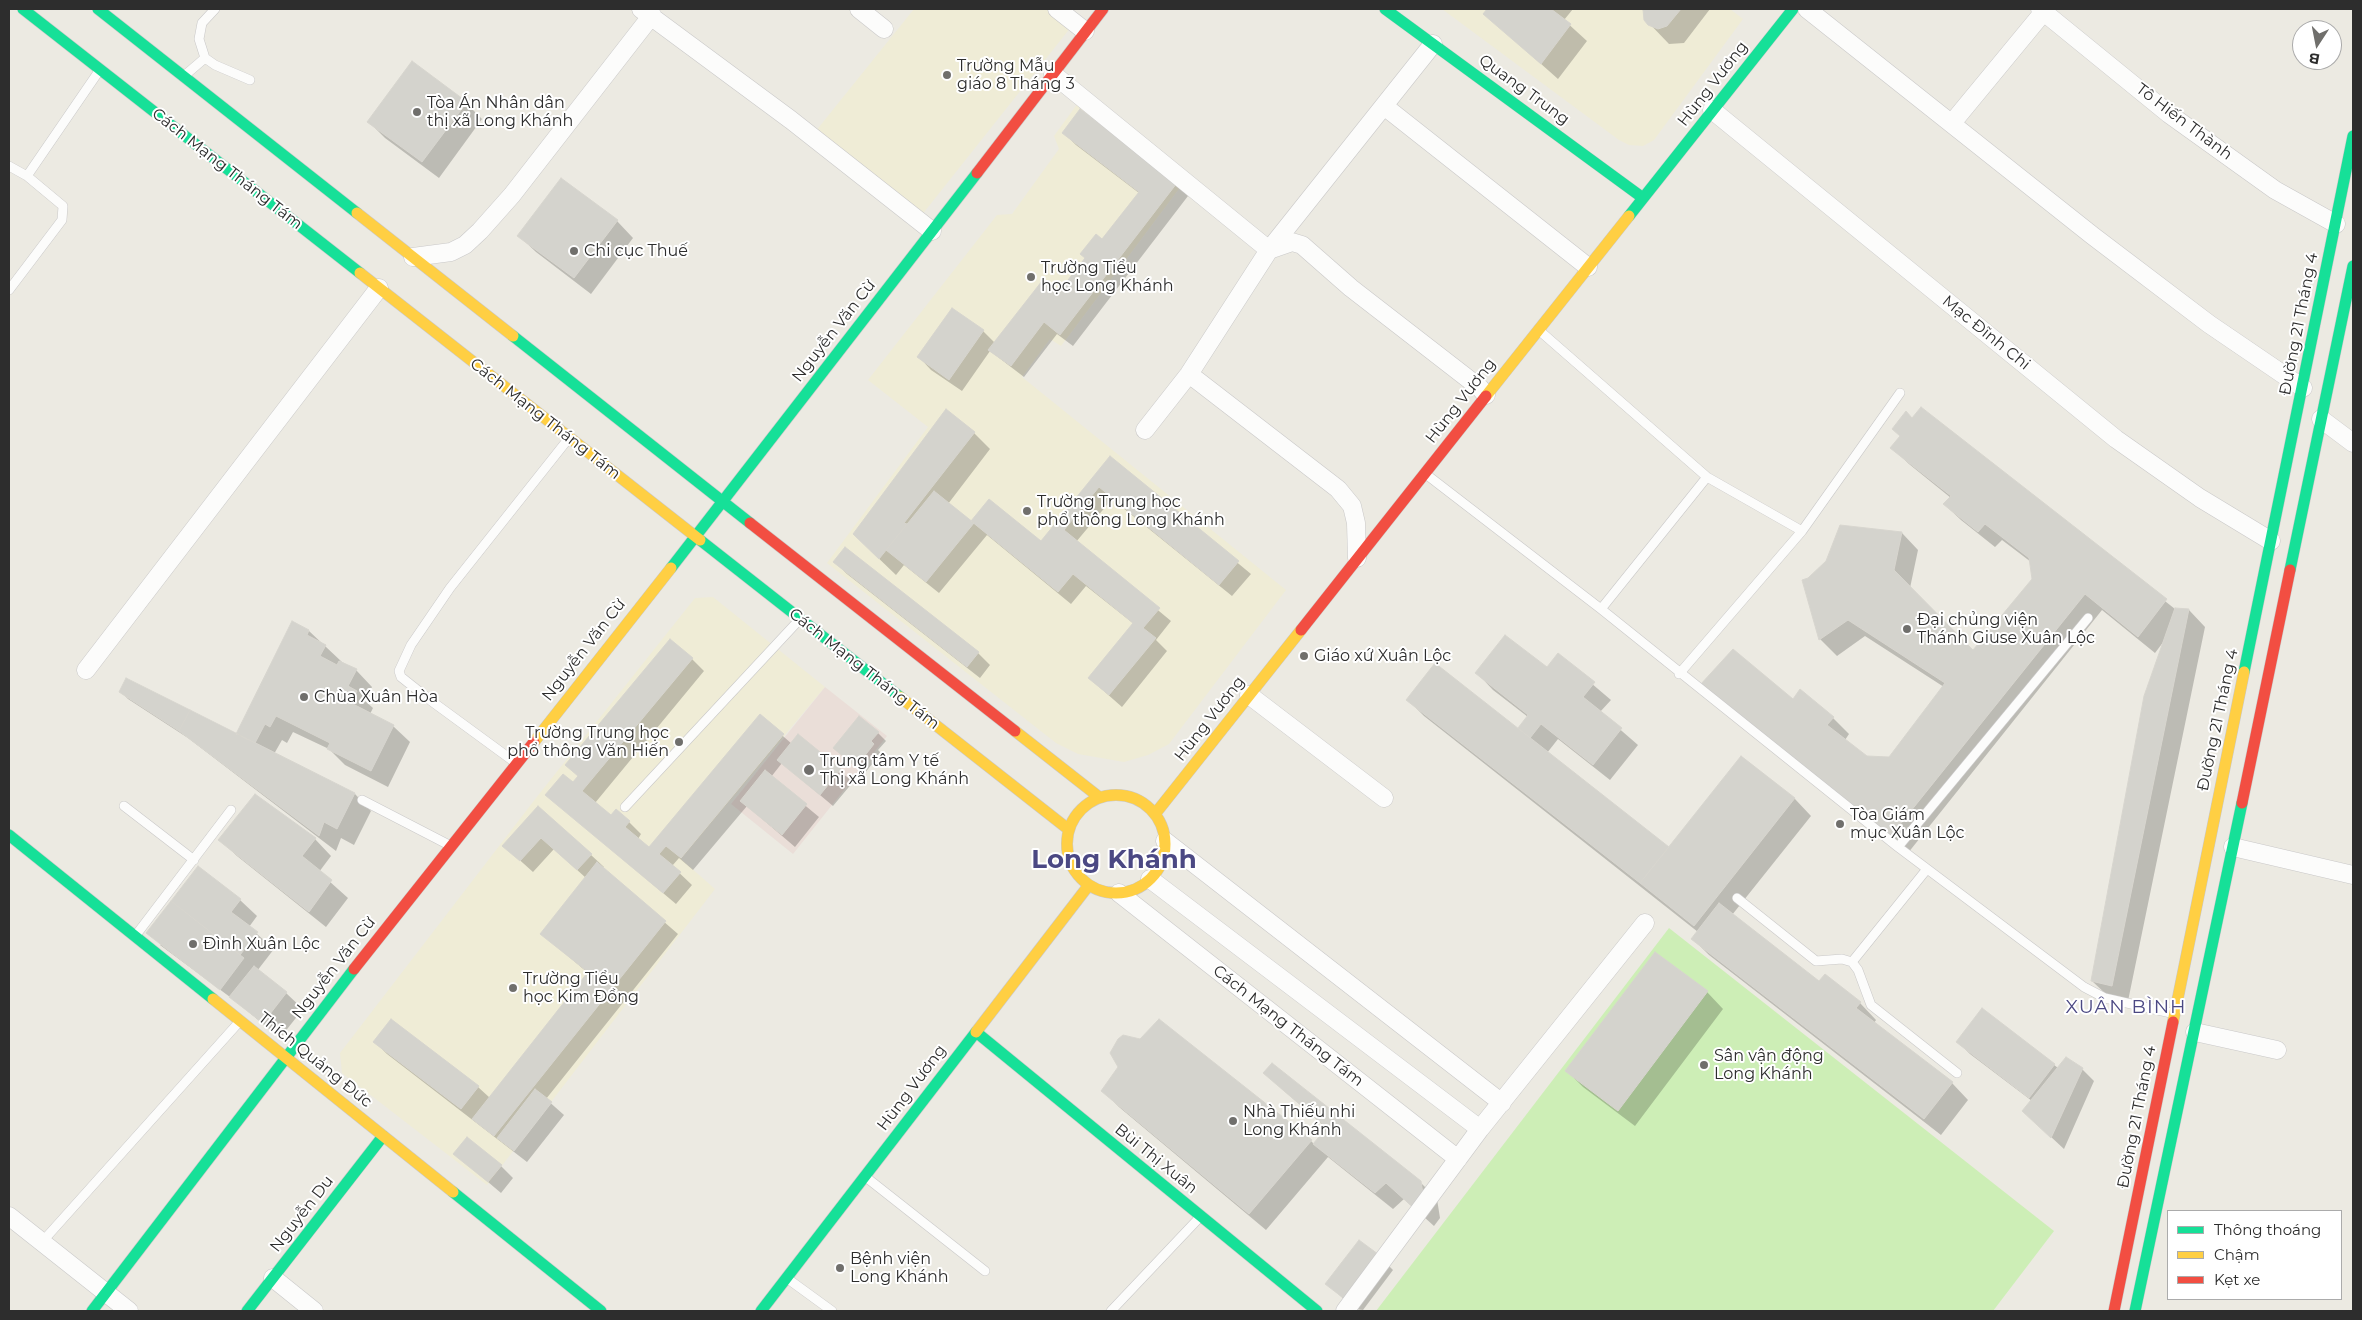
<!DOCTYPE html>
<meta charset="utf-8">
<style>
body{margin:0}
#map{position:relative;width:2362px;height:1320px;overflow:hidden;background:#eceae2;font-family:Montserrat,sans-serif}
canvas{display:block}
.frame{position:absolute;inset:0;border:10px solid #2d2d2d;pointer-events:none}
.legend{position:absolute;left:2167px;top:1210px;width:175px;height:90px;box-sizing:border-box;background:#fff;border:1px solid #ababab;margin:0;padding:6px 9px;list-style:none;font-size:15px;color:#2d2d2d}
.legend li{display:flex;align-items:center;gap:10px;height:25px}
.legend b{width:25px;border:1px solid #ababab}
.north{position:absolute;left:2292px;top:20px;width:50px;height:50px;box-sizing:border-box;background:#fff;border:1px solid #ababab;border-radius:50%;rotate:191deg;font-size:14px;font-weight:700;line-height:20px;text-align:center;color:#2d2d2d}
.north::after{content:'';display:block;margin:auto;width:18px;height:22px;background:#706f6c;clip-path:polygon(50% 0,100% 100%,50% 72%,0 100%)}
</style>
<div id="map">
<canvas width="2362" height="1320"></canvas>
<div class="frame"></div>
<ul class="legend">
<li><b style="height:6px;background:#16e098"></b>Thông thoáng</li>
<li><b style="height:6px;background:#ffcf43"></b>Chậm</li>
<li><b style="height:6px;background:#f24e42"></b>Kẹt xe</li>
</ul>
<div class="north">B</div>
</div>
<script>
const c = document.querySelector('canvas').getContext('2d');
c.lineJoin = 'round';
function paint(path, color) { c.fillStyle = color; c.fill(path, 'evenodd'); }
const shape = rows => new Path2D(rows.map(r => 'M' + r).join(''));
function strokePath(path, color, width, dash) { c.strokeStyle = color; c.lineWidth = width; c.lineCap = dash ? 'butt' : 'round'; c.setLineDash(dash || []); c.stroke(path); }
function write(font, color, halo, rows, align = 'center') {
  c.font = font + ' Montserrat,sans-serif'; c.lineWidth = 4; c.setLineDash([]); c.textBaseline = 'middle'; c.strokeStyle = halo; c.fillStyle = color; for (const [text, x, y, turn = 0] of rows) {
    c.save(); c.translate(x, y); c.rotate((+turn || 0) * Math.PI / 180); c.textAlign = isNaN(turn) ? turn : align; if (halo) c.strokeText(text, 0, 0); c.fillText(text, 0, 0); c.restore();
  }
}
const education = shape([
 [914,9,1068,9,1079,17,921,216,815,132],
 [1442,9,1730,9,1743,19,1654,140,1643,146,1629,145,1619,140],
 [1078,103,1184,182,1061,346,1050,339,1022,377,1286,590,1169,744,1148,755,1124,762,1078,754,1056,743,827,563,928,427,868,380,997,215,1012,214,1059,149,1054,136],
 [713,597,825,687,681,859,715,889,487,1185,342,1073,340,1053,536,798,695,598]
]);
const medical = shape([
 [825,687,887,736,793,854,731,804]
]);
const pitch = shape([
 [1669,928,2054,1231,1993,1311,1376,1311]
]);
const shadow = shape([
 [1489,9,1573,9,1564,20,1587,41,1558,79,1485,14],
 [1641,9,1710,9,1684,43,1669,44,1645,19,1644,11],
 [466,103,482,119,439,178,385,138,369,122],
 [1064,133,1176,184,1188,196,1073,346,1057,334,1024,377,990,351,962,391,931,370,919,357,953,310,983,331,995,343,1058,295,1139,193,1076,145],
 [617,221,633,238,591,294,536,252,519,236],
 [1922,409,2175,609,2189,610,2205,627,2128,1001,2109,997,2092,981,2164,641,2155,653,2102,610,1908,853,1718,702,1833,718,1849,734,1845,740,1867,757,1890,758,1944,687,1865,636,1837,656,1820,639,1803,581,1809,579,1827,562,1841,526,1902,533,1918,550,1910,588,1973,652,2033,579,2031,562,2002,540,1995,547,1961,520,1944,504,1951,498,1909,464,1892,448],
 [974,433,990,449,948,504,971,523,989,500,1041,543,1111,458,1251,574,1232,596,1112,499,1076,542,1171,621,1156,640,1167,651,1122,707,1089,678,1134,624,1086,586,1071,604,987,535,939,593,904,565,896,575,871,551],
 [835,562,978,653,990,665,980,678,847,574],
 [293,623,309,631,342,662,356,670,372,687,365,701,373,708,370,714,393,726,410,742,388,787,345,765,329,749,293,732,287,743,282,740,274,754,355,794,371,811,354,845,341,838,336,851,188,738,128,699,120,691,237,735],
 [1558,655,1611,700,1600,712,1638,745,1610,780,1558,739,1547,753,1669,849,1742,757,1795,799,1811,816,1732,915,1819,983,1860,1003,1876,1020,1874,1023,1952,1083,1968,1100,1941,1135,1709,955,1693,939,1698,932,1424,716,1408,700,1518,730,1528,717,1493,690,1477,673,1547,669],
 [692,659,704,671,595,803,612,817,629,822,641,834,638,839,649,849,760,716,792,744,798,736,853,782,833,806,782,763,771,777,819,817,795,847,747,806,693,870,679,858,672,866,692,885,676,904,547,795,574,784],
 [878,733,886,741,878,750,881,753,864,774,834,748],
 [255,796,315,839,331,856,319,872,348,898,326,927,237,856,220,840],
 [538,807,591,855,604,867,602,868,678,934,546,1099,564,1115,527,1162,387,1054,375,1042,478,1087,490,1098,588,973,542,934,586,878,554,849,533,872,504,846],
 [240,900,257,916,249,927,274,949,257,971,286,993,303,1009,280,1038,234,1000,160,945],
 [1707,992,1723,1009,1635,1126,1583,1087,1567,1071],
 [1983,1010,2058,1068,2082,1069,2094,1081,2064,1149,2036,1123,2032,1101,1970,1054,1958,1042],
 [1264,1073,1420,1182,1437,1199,1440,1218,1434,1226,1404,1199,1393,1209,1328,1157,1266,1230,1119,1107,1102,1090,1311,1141,1315,1145,1324,1133,1325,1127],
 [455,1154,501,1166,513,1178,501,1193],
 [1381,1258,1393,1270,1363,1310,1355,1309,1327,1284]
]);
const building = shape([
 [1487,9,1551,9,1571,24,1541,64,1483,14,1487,9],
 [1643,9,1681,9,1667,26,1658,29,1648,25,1644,20,1643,9],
 [412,61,467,102,422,162,367,122,412,61],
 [1080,109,1177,183,1060,335,1044,322,1011,366,988,350,1042,281,1058,293,1085,258,1080,254,1096,234,1102,239,1139,192,1062,133,1080,109],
 [561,178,618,220,574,278,517,236,561,178],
 [952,308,984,330,949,380,917,357,952,308],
 [1921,407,2167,599,2138,637,2085,594,1890,837,1700,685,1733,649,1793,699,1800,689,1834,717,1827,725,1867,756,1889,757,1945,683,1848,620,1819,640,1802,580,1808,578,1826,561,1840,525,1902,532,1894,570,1973,650,2032,579,2029,558,1985,524,1978,532,1943,504,1951,496,1890,448,1900,436,1892,429,1906,411,1912,418,1921,407],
 [946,409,975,432,904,523,907,524,879,559,853,534,946,409],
 [1110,456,1239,561,1219,585,1099,487,1064,530,1160,608,1143,628,1156,638,1109,695,1088,678,1133,623,1073,574,1058,592,971,521,989,499,1041,541,1110,456],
 [934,491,974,523,926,582,886,550,934,491],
 [845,547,979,652,967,667,833,562,845,547],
 [2175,608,2189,609,2112,986,2091,981,2144,696,2175,608],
 [292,621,309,630,307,635,326,645,320,656,337,665,339,661,357,669,348,686,357,691,351,703,394,725,371,771,327,749,330,743,276,716,270,727,265,724,255,743,236,734,292,621],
 [1505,635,1547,667,1558,653,1595,682,1583,697,1622,728,1593,765,1541,724,1530,738,1518,728,1528,715,1475,673,1505,635],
 [670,639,693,658,582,791,611,815,616,809,630,821,625,827,649,847,760,714,784,734,681,858,666,846,659,854,681,872,663,893,545,795,563,774,573,782,578,776,565,765,670,639],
 [1435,663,1669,847,1640,883,1406,700,1435,663],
 [126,678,190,710,179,731,119,692,126,678],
 [190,710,355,793,337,829,324,822,319,836,179,731,190,710],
 [859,716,879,732,871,741,874,744,856,767,833,748,859,716],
 [798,734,841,769,820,795,777,760,798,734],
 [1741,756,1795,798,1694,926,1640,883,1741,756],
 [765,770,807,804,782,835,740,801,765,770],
 [255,794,316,838,302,856,332,880,309,912,218,840,255,794],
 [538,806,592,854,577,870,541,838,520,861,502,846,538,806],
 [597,862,666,921,494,1136,472,1119,588,972,540,934,597,862],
 [198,866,241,899,231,912,258,932,240,955,171,901,198,866],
 [171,901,244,958,220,990,146,933,171,901],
 [1719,903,1819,981,1825,974,1861,1002,1856,1008,1953,1082,1924,1119,1691,939,1719,903],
 [1655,952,1708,991,1618,1111,1565,1071,1655,952],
 [254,966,287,992,263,1023,229,997,254,966],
 [1982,1008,2055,1064,2029,1098,1956,1042,1982,1008],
 [391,1019,479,1086,461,1109,373,1042,391,1019],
 [1159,1019,1312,1140,1249,1214,1101,1091,1118,1067,1110,1053,1118,1039,1123,1035,1140,1039,1159,1019],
 [2066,1057,2083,1068,2051,1138,2022,1111,2066,1057],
 [1272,1063,1421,1181,1424,1201,1417,1211,1386,1183,1375,1193,1313,1144,1323,1132,1321,1131,1325,1126,1263,1073,1272,1063],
 [535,1089,552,1102,514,1151,497,1138,535,1089],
 [467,1137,502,1165,488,1182,453,1154,467,1137],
 [1359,1240,1382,1257,1350,1298,1342,1297,1325,1284,1359,1240]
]);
const lane = shape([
 [215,9,202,23,199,39,205,58,215,65,250,80],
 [184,76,205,58],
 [9,166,27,176,63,206,62,220,9,290],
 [27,176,99,71],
 [1541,332,1707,477,1802,531],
 [1427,475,1601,609,1898,847,2084,987,2105,998,2171,1013],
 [1601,609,1707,477],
 [1679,674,1802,531,1900,393],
 [516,763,430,700,401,677,399,671,411,645,450,588,569,438],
 [362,800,451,846],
 [124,806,194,860],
 [625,807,800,619],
 [1898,847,2088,618],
 [1737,898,1816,961,1842,959,1852,962,1858,970,1871,1005,1957,1073],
 [136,935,231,810],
 [1852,962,1927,869],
 [867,1178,985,1271],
 [42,1242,240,1021],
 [788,1279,832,1311],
 [1111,1311,1200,1217]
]);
const street = shape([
 [641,9,791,120,932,231],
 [859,9,884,29],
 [1057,9,1085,31],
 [1807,9,2093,236,2209,324,2303,388],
 [2040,9,2169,114,2275,190,2336,224],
 [1053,74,1269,250,1292,242,1302,245,1351,288,1480,388,1486,395],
 [1384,106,1588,267],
 [1712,110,2116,439,2200,498,2271,541],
 [1952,123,2046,9],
 [413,257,451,252,465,245,480,231,512,195,652,15],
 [1189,374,1338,489,1352,506,1356,523,1357,558],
 [2321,419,2353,443],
 [1145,430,1189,374,1269,250,1433,44],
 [86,670,379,288],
 [1249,695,1384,798],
 [1165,841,1502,1103],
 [2233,847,2353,875],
 [1150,879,1480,1129],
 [1119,893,1458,1159],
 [2195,1032,2277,1050],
 [9,1216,129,1311],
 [273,1278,314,1311],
 [1345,1311,1480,1129,1645,923]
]);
const fast = shape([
 [23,9,360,273],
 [98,9,357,213],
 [1385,9,1643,198],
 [1629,216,1793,9],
 [513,336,750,523],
 [700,540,900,697],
 [671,568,977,173],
 [2290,570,2353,266],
 [2244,672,2353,136],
 [9,835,213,999],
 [976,1032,1317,1311],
 [453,1192,601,1311],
 [92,1311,354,969],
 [247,1311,383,1136],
 [761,1311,976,1032],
 [2135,1311,2242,803]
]);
const slow = shape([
 [357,213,513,336],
 [360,273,700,540],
 [1486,396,1629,216],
 [900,697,1068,829],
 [1015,731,1099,797],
 [534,742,671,568],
 '1067 844a49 49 0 1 1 98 0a49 49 0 1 1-98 0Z',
 [1155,814,1301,630],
 [213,999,453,1192],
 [2173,1022,2244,672],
 [976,1032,1089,885]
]);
const jam = shape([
 [977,173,1103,9],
 [750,523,1015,731],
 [1301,630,1486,396],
 [2242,803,2290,570],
 [354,969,534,742],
 [2114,1311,2173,1022]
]);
const markers = [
 [947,75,5,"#706f6c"],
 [417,112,5,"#706f6c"],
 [574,251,5,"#706f6c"],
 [1031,277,5,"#706f6c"],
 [1027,511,5,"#706f6c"],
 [1907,629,5,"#706f6c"],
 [1304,656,5,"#706f6c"],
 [304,697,5,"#706f6c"],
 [679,742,5,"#706f6c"],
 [809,770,6,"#706f6c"],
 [1840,824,5,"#706f6c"],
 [193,944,5,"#706f6c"],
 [513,988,5,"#706f6c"],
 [1704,1065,5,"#706f6c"],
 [1233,1121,5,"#706f6c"],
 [840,1268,5,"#706f6c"]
];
const poiNames = [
 ["Trường Mẫu",957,66],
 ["giáo 8 Tháng 3",957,84],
 ["Tòa Án Nhân dân",427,103],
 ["thị xã Long Khánh",427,121],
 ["Chi cục Thuế",584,251],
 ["Trường Tiểu",1041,268],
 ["học Long Khánh",1041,286],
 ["Trường Trung học",1037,502],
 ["phổ thông Long Khánh",1037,520],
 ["Đại chủng viện",1917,620],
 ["Thánh Giuse Xuân Lộc",1917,638],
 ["Giáo xứ Xuân Lộc",1314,656],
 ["Chùa Xuân Hòa",314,697],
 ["Trường Trung học",669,733,"right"],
 ["phổ thông Văn Hiến",669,751,"right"],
 ["Trung tâm Y tế",820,761],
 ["Thị xã Long Khánh",820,779],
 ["Tòa Giám",1850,815],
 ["mục Xuân Lộc",1850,833],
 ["Đình Xuân Lộc",203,944],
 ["Trường Tiểu",523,979],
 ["học Kim Đồng",523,997],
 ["Sân vận động",1714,1056],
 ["Long Khánh",1714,1074],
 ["Nhà Thiếu nhi",1243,1112],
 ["Long Khánh",1243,1130],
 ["Bệnh viện",850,1259],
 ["Long Khánh",850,1277]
];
const streetNames = [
 ["Hùng Vương",1713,84,-52],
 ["Quang Trung",1524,90,36],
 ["Tô Hiến Thành",2184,122,37],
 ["Cách Mạng Tháng Tám",227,169,38],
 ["Đường 21 Tháng 4",2299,324,-79],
 ["Nguyễn Văn Cừ",834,331,-52],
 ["Mạc Đĩnh Chi",1986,333,39],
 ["Hùng Vương",1461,401,-52],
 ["Cách Mạng Tháng Tám",545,419,38],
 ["Nguyễn Văn Cừ",584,650,-52],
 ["Cách Mạng Tháng Tám",864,669,38],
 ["Hùng Vương",1210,719,-52],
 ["Đường 21 Tháng 4",2218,720,-78],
 ["Nguyễn Văn Cừ",334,968,-52],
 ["Cách Mạng Tháng Tám",1288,1026,38],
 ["Thích Quảng Đức",315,1060,39],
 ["Hùng Vương",912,1088,-53],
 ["Đường 21 Tháng 4",2137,1117,-79],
 ["Bùi Thị Xuân",1156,1159,39],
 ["Nguyễn Du",302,1214,-52]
];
const quarterNames = [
 ["XUÂN BÌNH",2126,1007]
];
const townNames = [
 ["Long Khánh",1114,860]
];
paint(education, '#efecd6');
paint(medical, '#eaded8');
paint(pitch, '#cdeeb6');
paint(shadow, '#0003');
paint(building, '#d4d3cd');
strokePath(building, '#d7d5ce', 1);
strokePath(lane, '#c9c8c8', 10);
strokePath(street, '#c9c8c8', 19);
strokePath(fast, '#c9c8c8', 12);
strokePath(slow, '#c9c8c8', 12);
strokePath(jam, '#c9c8c8', 12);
strokePath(lane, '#fcfcfb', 9);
strokePath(street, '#fcfcfb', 18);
strokePath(fast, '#16e098', 11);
strokePath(slow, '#ffcf43', 11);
strokePath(jam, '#f24e42', 11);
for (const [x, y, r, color] of markers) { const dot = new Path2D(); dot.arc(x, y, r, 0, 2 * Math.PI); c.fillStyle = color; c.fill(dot); strokePath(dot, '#fff', 2); }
write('16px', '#2d2d2d', '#fff', poiNames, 'left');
write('16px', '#2d2d2d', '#fff', streetNames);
c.letterSpacing = '1px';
write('19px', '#4b4883', '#fff', quarterNames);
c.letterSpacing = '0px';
write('bold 26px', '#4b4883', '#fff', townNames);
</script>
